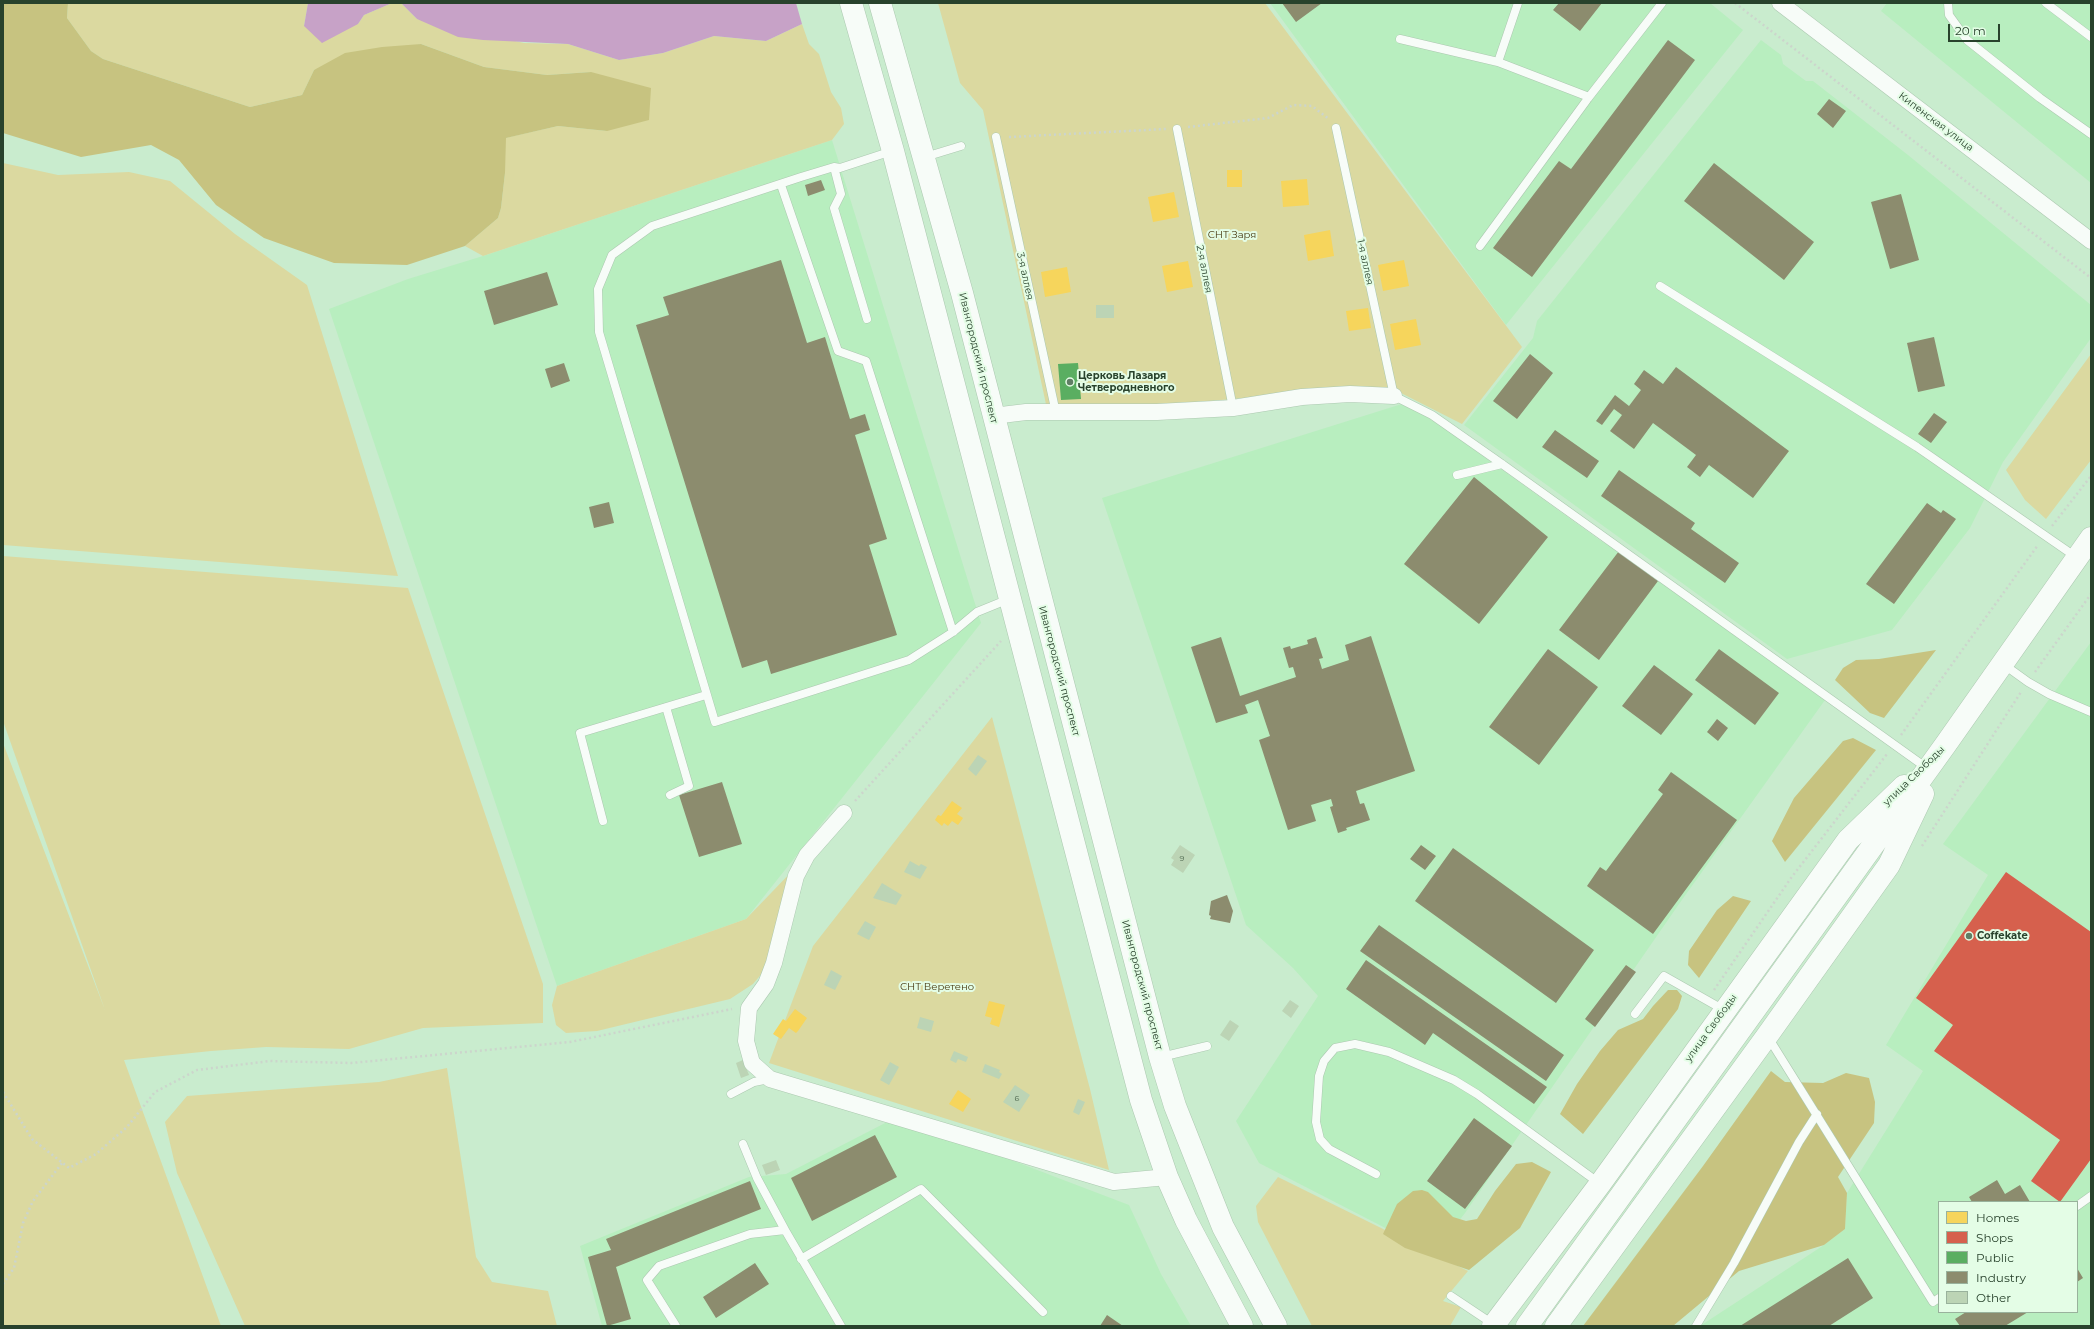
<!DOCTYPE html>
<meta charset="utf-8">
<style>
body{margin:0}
#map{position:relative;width:2094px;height:1329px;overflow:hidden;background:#c9ecce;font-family:Montserrat,sans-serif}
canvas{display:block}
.frame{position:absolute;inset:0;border:4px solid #28422c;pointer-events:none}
.legend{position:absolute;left:1938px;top:1201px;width:140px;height:112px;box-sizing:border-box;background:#e4fde6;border:1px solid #99b29c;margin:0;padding:5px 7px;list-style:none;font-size:12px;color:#28422c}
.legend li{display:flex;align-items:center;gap:8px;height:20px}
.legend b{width:20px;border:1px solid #99b29c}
.scale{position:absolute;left:1948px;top:24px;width:52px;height:18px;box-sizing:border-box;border:2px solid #28422c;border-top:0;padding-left:5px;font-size:12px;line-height:14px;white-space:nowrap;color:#28422c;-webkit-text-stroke:3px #e4fde6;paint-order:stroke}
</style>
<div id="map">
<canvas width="2094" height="1329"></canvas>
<div class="frame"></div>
<ul class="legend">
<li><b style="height:11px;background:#f6d55c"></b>Homes</li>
<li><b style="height:11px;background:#d6604d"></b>Shops</li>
<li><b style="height:11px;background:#5aae61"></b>Public</li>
<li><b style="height:11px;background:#8c8c6e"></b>Industry</li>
<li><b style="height:11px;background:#bcd4b5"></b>Other</li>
</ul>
<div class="scale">20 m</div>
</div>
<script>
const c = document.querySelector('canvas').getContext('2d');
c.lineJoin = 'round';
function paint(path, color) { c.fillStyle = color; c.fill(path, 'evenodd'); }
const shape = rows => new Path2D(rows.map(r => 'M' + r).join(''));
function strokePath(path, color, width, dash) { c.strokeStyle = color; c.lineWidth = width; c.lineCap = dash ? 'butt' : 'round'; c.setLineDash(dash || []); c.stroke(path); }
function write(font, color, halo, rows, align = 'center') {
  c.font = font + ' Montserrat,sans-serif'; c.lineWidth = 4; c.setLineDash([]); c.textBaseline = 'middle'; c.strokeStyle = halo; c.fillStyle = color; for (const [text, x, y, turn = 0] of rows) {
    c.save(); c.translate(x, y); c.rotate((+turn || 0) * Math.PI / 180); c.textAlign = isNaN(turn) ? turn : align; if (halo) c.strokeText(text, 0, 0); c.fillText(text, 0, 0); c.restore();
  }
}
const built = shape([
 [1270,3,1710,3,1743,30,1506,325],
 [1887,3,2091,3,2091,183,1881,11],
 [1761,40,1781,55,1783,64,1806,81,1813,81,1908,155,2091,305,2091,338,2003,462,1970,528,1892,630,1787,659,1464,425,1533,338,1537,321],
 [832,140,981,623,746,919,557,986,329,309,408,279,483,256],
 [1405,403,1447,430,1601,541,1619,551,1825,700,1679,904,1465,1213,1434,1253,1259,1163,1236,1121,1318,996,1293,968,1246,925,1102,498],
 [2091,642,2091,1326,1700,1326,1824,1245,1845,1229,1847,1193,1923,1071,1886,1045,1988,875,1943,844],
 [1939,1202,2077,1202,2077,1312,1939,1312],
 [891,1120,990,1152,1129,1205,1161,1274,1191,1326,602,1326,580,1246,749,1177,786,1174]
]);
const green = shape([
 [68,3,308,3,304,26,358,24,364,15,392,3,401,3,417,19,524,43,568,44,619,60,663,53,714,36,766,41,802,24,809,44,819,54,831,92,841,108,844,124,832,140,483,256,465,246,498,218,501,208,505,173,505,138,558,126,607,131,591,72,547,75,484,67,421,44,314,70,302,95,250,107,103,59,91,51,67,18],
 [938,3,1265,3,1522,347,1462,424,1397,391,1376,387,1137,407,1047,409,983,110,960,83],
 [3,163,58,175,129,172,170,181,235,234,307,285,398,576,3,545],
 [2091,354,2091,460,2046,519,2025,500,2006,470],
 [3,556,408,588,543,984,543,1023,423,1028,349,1049,266,1047,211,1051,124,1060,221,1326,3,1326,3,743,105,1010,3,721],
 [992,717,1090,1089,1109,1170,769,1063,813,946],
 [796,867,764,971,753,984,730,999,597,1031,566,1033,556,1025,552,1005,557,986,746,919],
 [447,1068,476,1257,492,1282,548,1291,557,1326,245,1326,177,1173,165,1122,187,1096,379,1082],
 [1278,1177,1468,1271,1443,1301,1461,1307,1450,1326,1312,1326,1258,1222,1256,1206]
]);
const forest = shape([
 [3,3,68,3,67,18,91,51,103,59,250,107,302,95,314,70,345,53,382,47,421,44,484,67,547,75,591,72,651,88,649,120,607,131,558,126,506,138,505,173,501,208,498,218,465,246,407,265,334,263,264,238,216,205,179,160,151,145,81,157,3,133],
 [1936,650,1884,718,1870,713,1835,680,1843,668,1856,660,1879,659],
 [1853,738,1876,750,1785,862,1772,841,1794,798,1843,741],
 [1733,896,1751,901,1699,978,1688,965,1689,951,1717,910],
 [1668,990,1677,990,1682,996,1678,1009,1583,1134,1560,1114,1577,1084,1600,1051,1618,1030,1643,1019,1653,1006],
 [1771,1071,1785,1082,1823,1083,1846,1073,1869,1078,1875,1102,1874,1123,1838,1177,1847,1193,1845,1229,1824,1245,1739,1271,1673,1326,1583,1326,1703,1166],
 [1532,1162,1551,1172,1520,1228,1469,1270,1405,1248,1383,1234,1397,1204,1413,1191,1422,1190,1428,1192,1453,1217,1466,1221,1477,1219,1495,1191,1516,1164]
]);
const water = shape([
 [308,3,392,3,364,15,358,24,322,43,304,26],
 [401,3,796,3,802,24,766,41,714,36,663,53,619,60,568,44,483,40,458,37,417,19]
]);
const homes = shape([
 [1227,170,1242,170,1242,187,1227,187],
 [1307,179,1309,205,1283,207,1281,181],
 [1174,192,1179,217,1153,222,1148,197],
 [1330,230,1334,256,1308,261,1304,235],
 [1404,260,1409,286,1383,291,1378,265],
 [1188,261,1193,287,1167,292,1162,266],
 [1067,267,1071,292,1045,297,1041,272],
 [1368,308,1371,328,1349,331,1346,311],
 [1416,319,1421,345,1395,350,1390,324],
 [952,801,962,808,957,814,963,818,958,825,952,821,948,826,944,823,942,826,935,820,938,815,941,816],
 [989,1001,1005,1005,999,1027,990,1024,992,1018,985,1016],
 [795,1009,807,1018,798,1031,796,1033,789,1028,781,1039,773,1034,783,1019,786,1021],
 [958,1090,971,1099,963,1112,949,1104]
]);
const shops = shape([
 [2006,872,2091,932,2091,1159,2060,1202,2031,1181,2060,1140,1934,1051,1953,1025,1916,998]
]);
const public = shape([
 [1078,363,1081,399,1061,400,1058,364]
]);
const industry = shape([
 [1282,3,1322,3,1296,22],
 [1559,3,1602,3,1580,31,1553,10],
 [1668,40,1695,60,1532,277,1493,248,1559,161,1571,169],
 [1829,99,1846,111,1833,128,1817,114],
 [1714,163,1814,242,1784,280,1684,201],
 [821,180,825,190,808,196,805,185],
 [1901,194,1919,260,1890,269,1871,202],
 [781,260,807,343,825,337,850,419,865,414,870,430,855,435,887,539,869,545,897,635,771,674,767,660,742,668,636,325,669,315,663,297],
 [547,272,558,305,494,325,484,291],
 [1934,337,1945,386,1918,392,1907,343],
 [1530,354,1553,373,1517,419,1493,401],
 [564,363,570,381,551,388,545,369],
 [1676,367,1789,451,1753,498,1709,465,1700,477,1687,467,1696,455,1653,423,1634,449,1610,431,1622,415,1614,409,1602,425,1596,421,1615,395,1629,406,1641,390,1634,384,1644,370,1663,384],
 [1934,413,1947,422,1931,443,1918,434],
 [1555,430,1599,461,1587,478,1542,447],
 [1619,470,1695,523,1691,529,1739,563,1725,583,1601,496],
 [1474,477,1548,537,1479,624,1404,564],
 [609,502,614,523,594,528,589,507],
 [1927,503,1941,513,1943,510,1956,519,1894,604,1866,584],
 [1619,551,1658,581,1599,660,1559,630],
 [1371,636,1415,771,1356,791,1360,804,1364,803,1370,820,1346,828,1347,830,1338,833,1330,807,1333,806,1331,799,1311,805,1316,821,1288,830,1259,740,1270,736,1258,700,1245,705,1248,713,1216,723,1191,647,1221,637,1240,696,1296,677,1293,667,1289,668,1283,648,1290,646,1291,649,1308,644,1307,640,1316,637,1323,658,1319,659,1322,669,1349,660,1345,645],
 [1548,649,1598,687,1539,765,1489,727],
 [1719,649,1779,693,1755,725,1695,680],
 [1654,665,1693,694,1661,735,1622,706],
 [1717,719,1728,728,1718,741,1707,732],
 [1671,772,1737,820,1653,934,1587,886,1600,867,1606,871,1663,794,1658,790],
 [722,782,742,844,699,857,679,795],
 [1421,845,1436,856,1425,870,1410,859],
 [1453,848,1594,950,1556,1003,1415,901],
 [1227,895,1233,911,1230,923,1210,919,1211,916,1209,915,1211,901],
 [1379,925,1564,1055,1546,1081,1360,951],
 [1366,960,1547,1087,1534,1104,1433,1033,1425,1045,1346,989],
 [1626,965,1636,972,1595,1027,1585,1019],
 [1474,1118,1512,1146,1465,1209,1427,1181],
 [875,1135,897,1177,812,1221,791,1178],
 [1997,1180,2005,1194,2020,1185,2030,1202,1972,1202,1969,1197],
 [750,1181,761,1209,616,1267,631,1319,607,1326,588,1257,611,1250,606,1239],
 [1848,1258,1873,1298,1829,1326,1740,1326],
 [755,1263,769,1284,716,1318,703,1297],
 [2077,1268,2083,1278,2077,1282],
 [1966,1312,2028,1312,2005,1326,1960,1326,1955,1319],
 [1107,1315,1123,1326,1100,1326]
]);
const building = shape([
 [1096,305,1114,305,1114,318,1096,318],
 [978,755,987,761,976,776,968,769],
 [1180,845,1195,855,1183,873,1171,865,1174,860,1171,858],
 [910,861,919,866,921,864,927,867,920,879,904,872],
 [882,883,902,895,896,905,873,898],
 [865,921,876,927,869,940,857,934],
 [831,970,842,976,835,990,824,985],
 [1290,1000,1299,1006,1291,1018,1282,1011],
 [920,1017,934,1021,931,1032,917,1028],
 [1230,1020,1239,1026,1229,1041,1220,1035],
 [954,1051,968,1057,966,1062,958,1059,956,1063,950,1060],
 [743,1060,749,1075,741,1078,736,1063],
 [890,1062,899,1067,889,1085,880,1080],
 [985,1064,1000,1070,999,1072,1002,1074,999,1079,982,1072],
 [1015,1085,1030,1095,1019,1112,1003,1102],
 [1078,1099,1085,1102,1079,1115,1073,1112],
 [776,1160,780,1170,766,1175,762,1165]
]);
const path = shape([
 [1735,3,2091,278],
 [1188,127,1268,118,1293,105,1312,106,1329,119],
 [1009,137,1166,129],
 [2052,526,2091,476],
 [2035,672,2091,594],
 [1901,735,2038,545],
 [855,801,1001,641],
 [1922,846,2021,692],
 [1714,990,1791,878,1887,754],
 [3,1092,32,1139,69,1168,96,1154,127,1127,155,1092,197,1070,270,1061,351,1063,570,1042,732,1009],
 [3,1284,14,1268,23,1223,33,1201,62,1163]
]);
const service = shape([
 [1948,3,1949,15,1967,40,2040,98,2091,134],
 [2046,3,2091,37],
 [1400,39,1498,62,1589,97],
 [1498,62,1518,3],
 [1336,128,1394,396,1432,415,1502,464,1924,766],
 [1177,129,1233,408],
 [996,137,1056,413],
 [892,151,840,168,834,167,801,177,652,226,612,255,598,289,599,332,715,722,909,660,953,632,977,612,1009,599],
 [925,157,961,146],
 [834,167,841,194,834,208,867,319],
 [781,185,838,351,866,361,953,632],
 [1480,246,1589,97,1662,3],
 [1660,286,1917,447,2076,557],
 [1457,475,1502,464],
 [2003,664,2028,682,2049,694,2091,712],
 [666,707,689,786,670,795],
 [603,821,580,733,706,695],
 [1635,1014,1664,976,1724,1010],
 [1768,1037,1933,1302,1939,1298],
 [1161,1057,1207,1046],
 [731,1094,754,1082,769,1079],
 [743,1144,757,1178,785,1230],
 [1376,1174,1329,1149,1320,1139,1316,1122,1319,1076,1324,1061,1335,1048,1355,1044,1389,1052,1454,1080,1477,1094,1599,1183],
 [2077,1206,2091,1196],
 [801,1259,921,1189,1043,1312],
 [1451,1296,1493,1324],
 [676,1326,647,1280,659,1266,750,1234,785,1230,841,1326],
 [1696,1326,1734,1263,1799,1142,1817,1114]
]);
const minor = shape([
 [1780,3,2091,241],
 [993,416,1026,412,1157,412,1233,408,1302,397,1350,394,1394,396],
 [844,813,807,855,796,876,774,963,766,984,749,1008,746,1041,752,1063,770,1079,1114,1182,1167,1177]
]);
const secondary = shape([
 [1493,1326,1600,1184,1848,840,1904,786],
 [1527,1326,1946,744,2091,538],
 [1556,1326,1767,1036,1889,865,1923,794]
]);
const trunk = shape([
 [851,3,893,151,1141,1100,1167,1177,1186,1220,1242,1326],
 [880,3,962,293,1160,1057,1175,1106,1223,1227,1276,1326]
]);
const markers = [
 [1070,382,4,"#607e65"],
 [1969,936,4,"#607e65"]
];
const numberNames = [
 ["9",1182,859],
 ["6",1017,1099]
];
const streetNames = [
 ["Кипенская улица",1936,122,37],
 ["1-я аллея",1365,262,78],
 ["2-я аллея",1204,269,79],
 ["3-я аллея",1025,276,78],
 ["Ивангородский проспект",978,358,76],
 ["Ивангородский проспект",1059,671,75],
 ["улица Свободы",1914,776,-44],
 ["Ивангородский проспект",1142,985,75],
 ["улица Свободы",1711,1028,-54]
];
const parkNames = [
 ["СНТ Заря",1232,235],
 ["СНТ Веретено",937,987]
];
const poiNames = [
 ["Церковь Лазаря",1078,376],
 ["Четверодневного",1078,388],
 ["Coffekate",1977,936]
];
paint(built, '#b8eebf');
paint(green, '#dbd9a0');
paint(forest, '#c7c380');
paint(water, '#c7a2c7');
paint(homes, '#f6d55c');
paint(shops, '#d6604d');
paint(public, '#5aae61');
paint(industry, '#8c8c6e');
paint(building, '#bcd4b5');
strokePath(service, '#acc8b0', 9);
strokePath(minor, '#acc8b0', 17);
strokePath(secondary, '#acc8b0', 23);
strokePath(trunk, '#acc8b0', 23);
strokePath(path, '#ccd5cc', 2.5, [2, 3]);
strokePath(service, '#f7fcf8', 8);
strokePath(minor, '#f7fcf8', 16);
strokePath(secondary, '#f7fcf8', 22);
strokePath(trunk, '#f7fcf8', 22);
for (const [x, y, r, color] of markers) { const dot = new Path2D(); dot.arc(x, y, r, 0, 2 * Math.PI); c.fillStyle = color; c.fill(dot); strokePath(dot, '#e4fde6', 1.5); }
write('8px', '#4d664e', null, numberNames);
write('10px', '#28422c', '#e4fde6', streetNames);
write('10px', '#45360d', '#e4fde6', parkNames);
write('bold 10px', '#28422c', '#e4fde6', poiNames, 'left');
</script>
